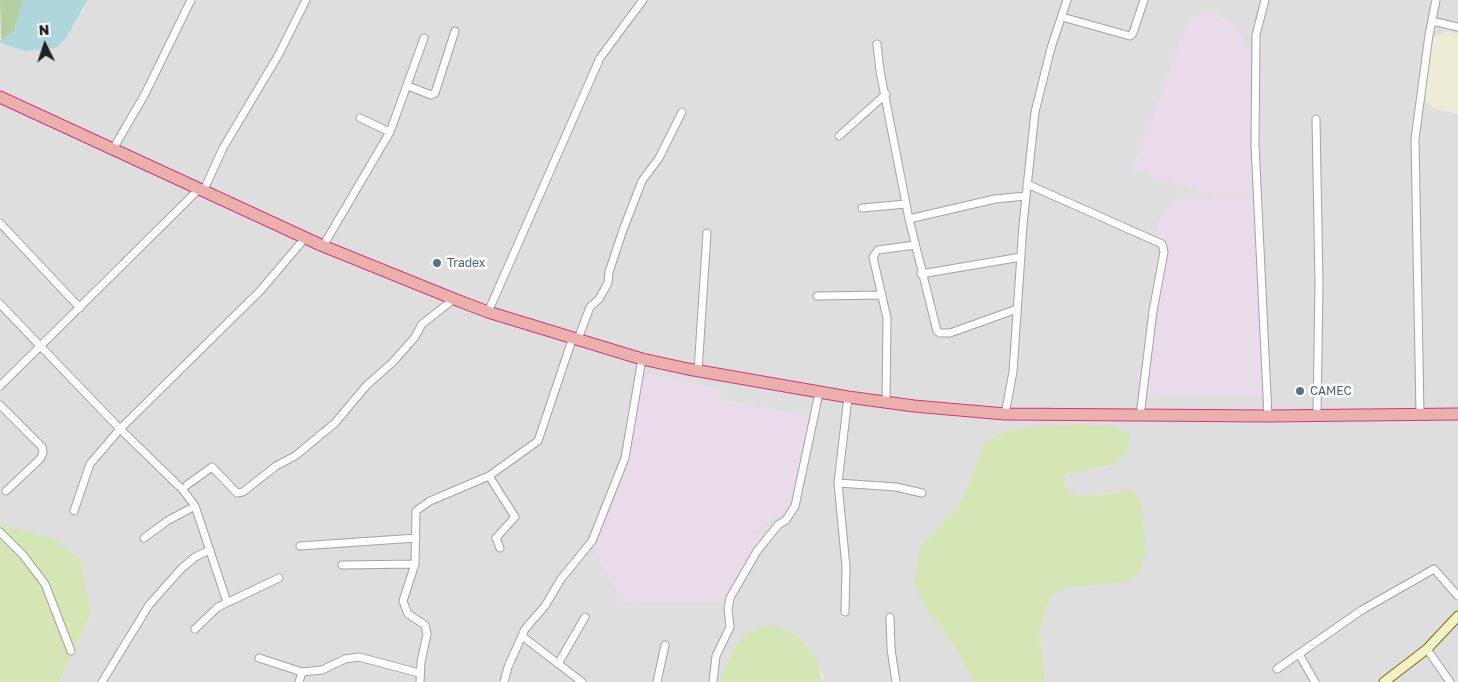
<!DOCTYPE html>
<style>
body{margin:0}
#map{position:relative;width:1458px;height:682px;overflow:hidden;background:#f1ede9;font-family:"Golos Text",sans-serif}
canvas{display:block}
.north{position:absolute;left:20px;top:20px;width:50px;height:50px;-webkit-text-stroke:4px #fff;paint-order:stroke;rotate:356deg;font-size:14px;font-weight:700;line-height:20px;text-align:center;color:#212121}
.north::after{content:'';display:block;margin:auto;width:18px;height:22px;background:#212121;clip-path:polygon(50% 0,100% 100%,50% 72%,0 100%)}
</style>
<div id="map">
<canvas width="1458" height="682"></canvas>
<div class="north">N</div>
</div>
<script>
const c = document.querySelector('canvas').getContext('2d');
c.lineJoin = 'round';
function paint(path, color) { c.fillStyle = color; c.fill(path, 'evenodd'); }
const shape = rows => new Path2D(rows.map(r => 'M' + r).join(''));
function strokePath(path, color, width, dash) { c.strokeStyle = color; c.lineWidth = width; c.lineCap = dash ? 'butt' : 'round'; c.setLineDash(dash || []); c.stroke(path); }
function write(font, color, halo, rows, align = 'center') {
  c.font = font + ' "Golos Text",sans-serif'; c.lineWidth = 5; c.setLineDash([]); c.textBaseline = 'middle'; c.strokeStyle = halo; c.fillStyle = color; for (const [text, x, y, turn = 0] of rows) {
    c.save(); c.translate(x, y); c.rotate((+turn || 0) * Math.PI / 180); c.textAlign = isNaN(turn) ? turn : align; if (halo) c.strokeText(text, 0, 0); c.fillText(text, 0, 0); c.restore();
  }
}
const residential = shape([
 [88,0,1458,0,1458,34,1448,32,1433,108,1458,114,1458,682,1046,682,1039,638,1047,605,1055,591,1072,587,1130,489,1097,496,1080,496,1064,489,1066,473,1114,465,1013,429,997,434,985,444,959,506,921,545,921,600,959,653,974,682,823,682,823,675,795,634,780,627,763,627,735,645,720,682,59,682,91,613,7,527,0,525,0,43,25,51,83,12]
]);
const industrial = shape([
 [1215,12,1238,28,1250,56,1254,130,1251,195,1217,196,1133,169,1187,22,1192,18],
 [1178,198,1254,198,1267,396,1146,395,1168,243,1156,234,1158,221],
 [642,372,721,389,718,399,811,417,791,506,755,531,764,535,726,601,622,602,592,546,631,449]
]);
const farmland = shape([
 [1448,32,1458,34,1458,114,1433,108,1423,98,1429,42,1437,35]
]);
const grass = shape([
 [1081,424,1115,427,1130,433,1129,450,1114,465,1066,473,1064,488,1080,496,1097,496,1130,489,1141,501,1146,551,1140,572,1126,582,1072,587,1055,591,1047,605,1039,638,1046,682,974,682,959,653,921,600,914,581,921,545,959,506,985,444,997,434,1013,429],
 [0,525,53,538,81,561,91,613,59,682,0,682],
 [763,627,780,627,795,634,817,660,823,682,720,682,735,645,748,633]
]);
const forest = shape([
 [0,0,23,0,14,32,1,40]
]);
const water = shape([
 [23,0,88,0,65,39,56,48,25,51,0,43,0,40,14,32]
]);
const minor = shape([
 [1265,0,1256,35,1255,145,1268,416],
 [1062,17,1130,36,1133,33,1144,0],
 [1432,21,1458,27],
 [877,44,880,71,909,219,937,331,940,333,950,333,1017,309],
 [408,86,431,95,435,93,455,31],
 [360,118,390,132],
 [1316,119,1319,283,1317,415],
 [839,136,886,94],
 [113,149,145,94,191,0],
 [1027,184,1162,244,1164,252,1153,311,1140,416],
 [203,192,223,148,279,54,306,0],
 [862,208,906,204],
 [909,219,995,199,1026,196],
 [0,223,80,308],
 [323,246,390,132,424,38],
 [921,274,1021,257],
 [817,296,882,295],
 [0,304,120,429,183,490,195,506,227,602],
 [488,312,600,58,643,0],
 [578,339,590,307,599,299,608,283,609,272,623,230,642,181,659,158,682,112],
 [698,371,707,233],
 [0,386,198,190],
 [886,403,887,318,873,257,878,250,915,245],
 [0,405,42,447,43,453,40,459,6,491],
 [1005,414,1013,372,1023,225,1035,112,1051,48,1067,0],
 [1420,414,1415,139,1429,35,1436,0],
 [489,476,515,517,496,538,500,548],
 [838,483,896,487,922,493],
 [187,485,212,467,237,493,243,492,276,466,295,456,335,423,366,386,393,362,415,337,422,324,454,299],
 [74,511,90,464,120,429,260,291,305,238],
 [0,532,23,555,45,584,71,651],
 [144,538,167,521,195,506],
 [300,546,416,538],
 [342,565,415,564],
 [845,612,846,567,838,483,848,397],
 [890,617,891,649,896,682],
 [195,629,218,607,279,578],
 [522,636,582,682],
 [1427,649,1450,682],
 [1299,654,1315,682],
 [259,658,302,672,322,670,345,659,359,657,419,673],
 [558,664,585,617],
 [1277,669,1362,610,1434,569,1458,596],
 [102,682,149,605,181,569,195,557,210,550],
 [299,682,302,672],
 [420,682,421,662,427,634,425,625,408,614,403,601,415,564,416,511,430,501,489,476,538,441,573,337],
 [504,682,508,667,525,629,545,606,561,579,592,541,625,458,642,359],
 [657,682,665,645],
 [713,682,716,656,730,627,728,609,730,598,757,551,778,525,786,520,795,506,819,393]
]);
const secondary = shape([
 [1384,682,1427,649,1458,616]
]);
const trunk = shape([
 [0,97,323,246,454,299,488,312,642,359,688,369,848,397,914,406,1005,414,1268,416,1458,414]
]);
const markers = [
 [437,263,5,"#5c6f8a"],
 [1300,391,5,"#5c6f8a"]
];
const serviceNames = [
 ["Tradex",447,263],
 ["CAMEC",1310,391]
];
paint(residential, '#dfdedf');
paint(industrial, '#e9dbe9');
paint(farmland, '#eeecd6');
paint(grass, '#d4e6b3');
paint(forest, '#b4cda1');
paint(water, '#add7db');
strokePath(minor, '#a2a2a2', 9);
strokePath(secondary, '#73700d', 11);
strokePath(trunk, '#cf3680', 13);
strokePath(minor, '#fff', 7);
strokePath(secondary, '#f6f1c2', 9);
strokePath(trunk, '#ecb0ac', 11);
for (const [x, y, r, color] of markers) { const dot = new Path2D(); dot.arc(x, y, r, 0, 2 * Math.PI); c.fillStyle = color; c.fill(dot); strokePath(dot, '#fff', 2); }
write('12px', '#4e5e75', '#fff', serviceNames, 'left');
</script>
